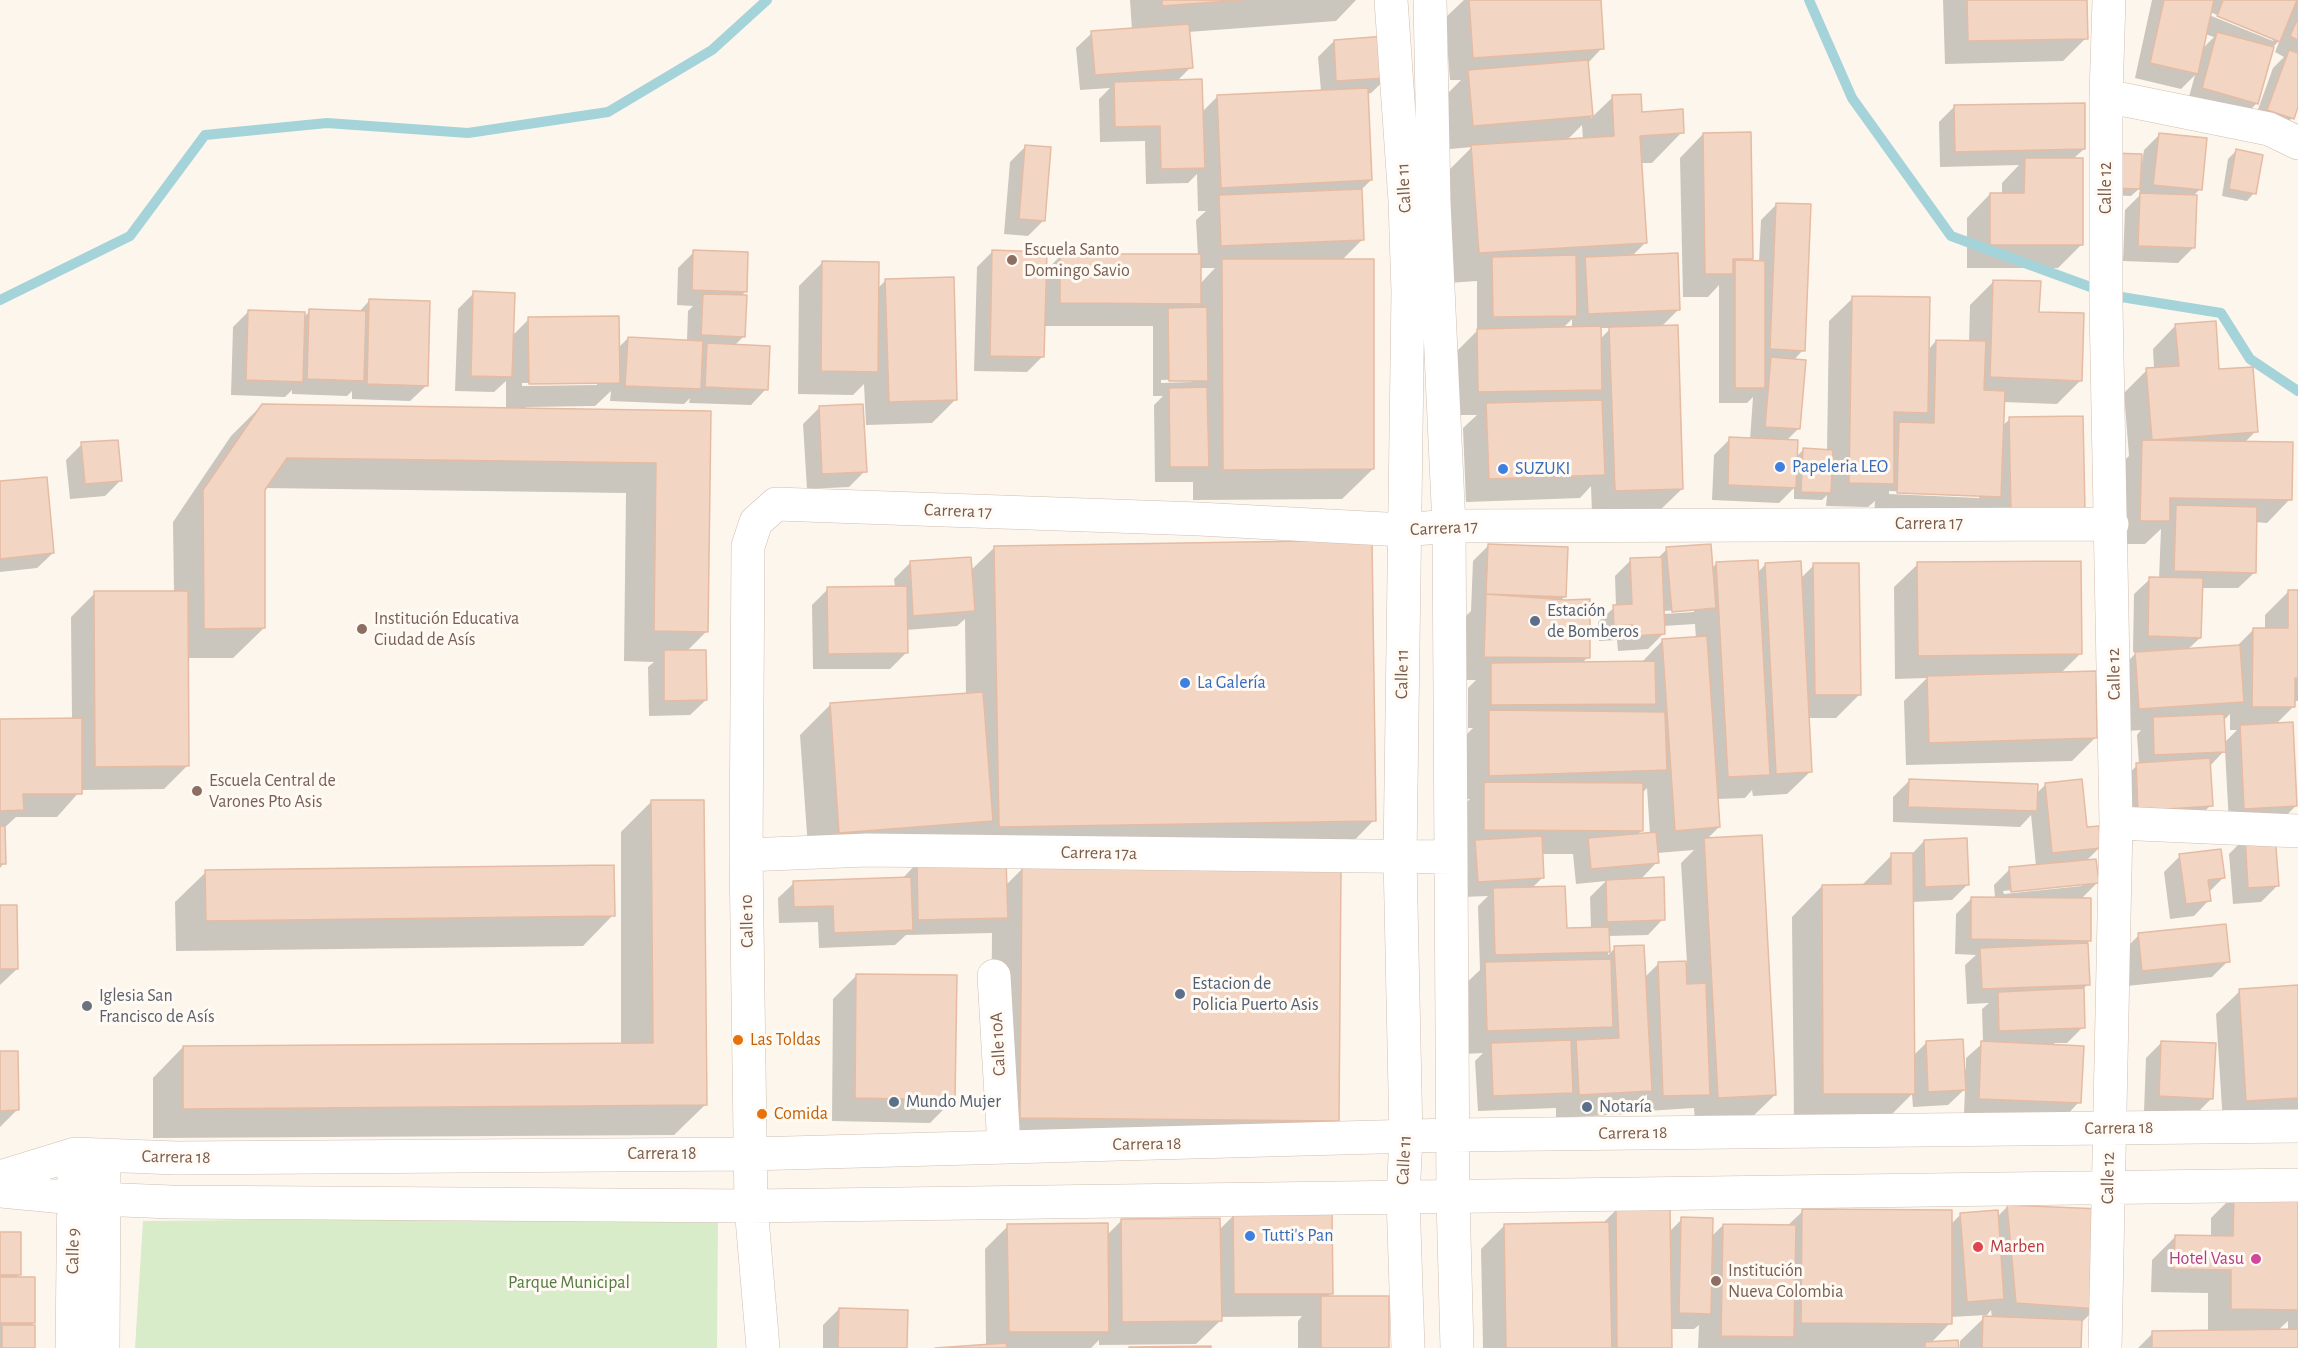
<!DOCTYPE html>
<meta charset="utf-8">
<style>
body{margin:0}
canvas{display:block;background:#fdf6ec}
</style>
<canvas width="2298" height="1348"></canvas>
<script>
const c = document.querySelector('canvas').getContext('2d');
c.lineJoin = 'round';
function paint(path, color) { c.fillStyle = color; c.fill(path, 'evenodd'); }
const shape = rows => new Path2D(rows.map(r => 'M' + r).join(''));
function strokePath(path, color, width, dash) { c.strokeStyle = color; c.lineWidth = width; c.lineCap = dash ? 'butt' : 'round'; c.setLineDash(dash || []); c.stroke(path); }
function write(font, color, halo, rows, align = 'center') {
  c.font = font + ' "Alegreya Sans",sans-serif'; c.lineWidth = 6; c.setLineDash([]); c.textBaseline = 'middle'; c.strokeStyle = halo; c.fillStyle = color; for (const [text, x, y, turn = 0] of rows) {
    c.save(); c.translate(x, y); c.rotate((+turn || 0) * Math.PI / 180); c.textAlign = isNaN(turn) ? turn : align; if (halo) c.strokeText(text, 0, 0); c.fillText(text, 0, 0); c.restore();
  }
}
const green = shape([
 [718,1216,717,1348,135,1348,143,1221]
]);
const shadow = shape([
 [1130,0,1356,0,1336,21,1188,32,1191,67,1177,81,1202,112,1218,96,1321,91,1318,57,1334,41,1387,78,1371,93,1367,94,1371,180,1361,190,1363,239,1341,261,1373,469,1342,499,1193,500,1193,482,1155,482,1154,405,1163,396,1153,396,1153,326,1043,326,1043,356,1027,372,974,371,977,267,993,251,1045,272,1061,255,1198,256,1196,220,1206,211,1198,211,1197,174,1188,183,1146,184,1145,141,1100,142,1099,99,1110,88,1080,90,1076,48,1092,33,1132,30],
 [1200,268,1215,268,1200,284],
 [1192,379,1192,382,1161,383,1161,380],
 [1464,0,1599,0,1602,48,1587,64,1591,118,1613,97,1640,114,1682,132,1652,163,1640,163,1645,243,1631,257,1679,309,1661,327,1682,489,1658,512,1592,514,1591,486,1580,498,1466,502,1463,428,1477,415,1455,415,1454,354,1477,331,1477,281,1448,283,1442,177,1472,147,1450,149,1446,95,1461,80,1450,80,1445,18],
 [1582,125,1583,140,1566,141],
 [1572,319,1572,328,1562,329],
 [1600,328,1611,328,1600,339],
 [1943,0,2085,0,2086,38,2063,61,1945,64],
 [2152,0,2298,0,2298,102,2292,118,2276,134,2252,126,2273,68,2284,57,2275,52,2280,40,2272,48,2257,103,2241,119,2187,104,2195,75,2181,89,2135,78],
 [2210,12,2273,38,2273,41,2209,15],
 [2205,34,2214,37,2202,49],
 [1955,106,2084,149,2073,159,2082,244,2058,268,1967,268,1967,218,1990,194,2002,194,2002,183,2019,165,1940,167,1939,122],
 [1703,134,1752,258,1748,262,1759,262,1761,220,1777,204,1803,350,1793,361,1798,429,1786,441,1796,457,1803,450,1827,451,1829,321,1853,298,1927,351,1936,341,1969,342,1970,305,1994,281,2038,313,2080,381,2057,404,2003,402,2002,426,2010,419,2083,510,1874,516,1875,501,1868,507,1826,506,1827,495,1822,500,1794,499,1794,488,1779,503,1712,500,1714,455,1730,439,1750,440,1753,397,1747,403,1719,403,1719,285,1708,297,1683,297,1680,158],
 [1889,491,1979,495,1979,498,1889,494],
 [2160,134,2200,189,2195,194,2194,247,2178,263,2123,261,2125,210,2139,196,2140,188,2131,196,2103,195,2142,163,2144,150],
 [1026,146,1044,220,1028,236,1004,234,1010,162],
 [2236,151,2254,193,2247,201,2222,196,2228,159],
 [694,252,746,291,740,297,744,336,734,346,766,389,751,405,689,403,690,398,684,404,610,401,611,391,595,406,526,407,526,410,709,413,706,632,687,651,706,700,690,715,649,716,648,667,654,662,624,661,626,493,264,488,264,628,233,658,187,658,187,766,164,789,81,790,57,817,16,817,4,828,4,863,0,868,0,720,72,720,71,617,95,593,174,592,173,522,231,436,262,405,506,409,506,381,494,392,455,391,458,309,474,293,512,336,529,319,618,348,628,338,687,341,688,311,693,306,677,305,678,268],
 [597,382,597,385,522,386,522,383],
 [823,262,878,288,885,281,955,400,932,423,866,425,864,384,853,395,798,394,799,286],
 [369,301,426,386,410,401,352,399,352,391,347,396,292,394,292,390,285,397,231,395,233,327,249,311,303,318,310,311,358,313],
 [2176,325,2218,371,2256,431,2244,443,2290,499,2267,523,2255,522,2254,573,2238,588,2201,588,2200,638,2187,650,2237,646,2253,630,2265,630,2265,615,2289,591,2298,591,2298,701,2293,701,2293,707,2275,725,2296,806,2280,821,2229,824,2225,750,2209,767,2211,805,2195,821,2123,826,2121,780,2139,764,2137,735,2141,730,2116,732,2112,677,2137,652,2133,652,2134,594,2150,579,2159,579,2161,529,2145,544,2118,544,2119,465,2129,456,2124,393,2147,370,2154,369,2153,349],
 [2230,714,2230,730,2237,730,2224,743,2223,721],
 [819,408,865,471,849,487,807,489,803,424],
 [82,444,121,480,105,496,70,499,66,460],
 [0,483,53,553,37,568,0,572],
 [1489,545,1565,596,1560,601,1588,657,1582,663,1641,663,1662,641,1696,639,1695,624,1663,626,1663,634,1648,649,1618,651,1617,640,1599,641,1598,622,1616,606,1615,576,1631,560,1657,559,1667,549,1712,568,1716,564,1757,573,1765,565,1801,578,1814,565,1860,694,1836,718,1808,718,1811,771,1787,794,1753,796,1752,790,1745,798,1717,799,1719,827,1706,840,1775,1095,1751,1118,1695,1121,1694,1108,1647,1111,1647,1094,1627,1114,1556,1118,1556,1108,1478,1111,1475,1061,1483,1053,1464,1054,1462,987,1480,970,1478,906,1488,896,1463,897,1462,807,1470,799,1466,799,1466,735,1473,728,1468,728,1468,688,1476,680,1461,680,1463,619,1471,611,1473,561],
 [1694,609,1694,612,1664,614,1664,611],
 [1647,788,1650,834,1637,835,1641,831,1642,793],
 [1694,850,1681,863,1687,963,1658,964,1645,977,1615,948,1608,955,1608,936,1648,935,1663,919,1640,880,1657,862,1657,853],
 [1541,854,1573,854,1576,884,1606,881,1590,897,1591,929,1565,930,1531,889,1543,877],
 [995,547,1374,820,1344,851,809,862,800,735,830,705,966,695,965,619,957,626,906,630,906,653,890,669,813,669,812,605,828,589,895,588,894,579,910,563,970,571],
 [1918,564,2080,654,2060,674,2096,737,2072,761,1906,765,1904,701,1927,678,1895,679,1894,587],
 [1909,781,2036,794,2046,784,2099,848,2086,861,2097,883,2080,900,2089,941,2087,944,2088,984,2082,990,2083,1027,2067,1043,2054,1043,2079,1102,2064,1118,1964,1114,1965,1089,1948,1105,1913,1107,1912,1094,1883,1123,1794,1124,1792,917,1822,886,1861,886,1892,855,1911,855,1924,841,1968,884,1952,900,1912,902,1913,1056,1927,1042,1966,1070,1966,1058,1983,1043,1982,1009,1989,1003,1967,1004,1965,965,1976,955,1955,954,1956,914,1972,898,1995,898,1994,885,2010,869,2036,866,2031,815,2020,827,1893,822,1893,797],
 [2082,883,2082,886,2004,894,2003,891],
 [652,801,705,1105,674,1135,153,1138,153,1078,183,1047,621,1045,621,832],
 [2245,838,2277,886,2261,902,2233,904,2229,854],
 [2180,856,2224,877,2208,893,2209,900,2194,916,2170,919,2164,872],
 [917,863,1005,886,1023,868,1337,1121,1307,1151,990,1148,992,933,906,935,895,945,819,948,818,922,779,923,778,898,794,883,902,879],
 [206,872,613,915,583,946,176,951,175,902],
 [0,906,17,969,0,985],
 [2139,935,2228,961,2212,977,2127,986,2123,951],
 [857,975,953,1100,930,1123,832,1121,833,999],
 [2298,987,2298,1120,2223,1124,2216,1014,2240,991],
 [2162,1042,2212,1098,2196,1114,2144,1112,2146,1058],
 [0,1052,17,1110,0,1127],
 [2234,1195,2298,1196,2298,1348,2138,1348,2153,1333,2208,1332,2208,1293,2151,1292,2152,1260,2175,1237,2211,1237,2211,1218],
 [2288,1321,2288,1331,2277,1331],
 [2008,1206,2096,1308,2081,1323,2080,1348,1960,1348,1960,1341,1984,1318,1992,1318,1991,1310,1987,1315,1950,1317,1950,1323,1931,1343,1957,1348,1698,1348,1699,1325,1694,1329,1670,1329,1670,1348,1483,1348,1481,1249,1505,1225,1602,1224,1617,1209,1669,1232,1682,1219,1711,1237,1723,1225,1787,1226,1803,1211,1950,1225,1961,1214,1997,1217],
 [1234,1215,1331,1293,1326,1298,1388,1348,1298,1348,1298,1321,1302,1316,1220,1317,1220,1321,1196,1344,1099,1345,1099,1340,1091,1348,957,1348,986,1346,985,1249,1008,1226,1106,1236,1122,1220,1219,1230],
 [0,1234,19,1274,15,1279,33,1323,30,1326,33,1348,0,1348],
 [839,1309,906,1348,823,1348,823,1325]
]);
const stream = shape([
 [1809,0,1852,98,1951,236,2115,296,2221,313,2250,359,2298,391],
 [0,300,130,236,205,135,327,123,468,133,608,112,712,50,767,0]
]);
const building = shape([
 [1162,0,1242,0,1162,6,1162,0],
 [1469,0,1601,0,1604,49,1473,58,1469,0],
 [1967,0,2087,0,2088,39,1968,41,1967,0],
 [2164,0,2214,0,2198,74,2150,63,2164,0],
 [2223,0,2297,0,2280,42,2217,16,2223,0],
 [2298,18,2298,40,2290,36,2298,18],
 [1189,24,1193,68,1095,75,1091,31,1189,24],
 [2217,32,2274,47,2258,104,2202,88,2217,32],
 [1386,36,1388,78,1336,81,1334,40,1386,36],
 [2289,50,2298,53,2298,107,2294,119,2267,110,2289,50],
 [1588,60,1593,116,1473,126,1468,70,1588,60],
 [1202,79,1205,168,1161,169,1160,126,1115,127,1114,82,1202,79],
 [1368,88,1372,180,1221,188,1217,95,1368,88],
 [1641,94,1642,112,1683,109,1684,133,1640,136,1647,243,1479,253,1471,145,1614,136,1612,95,1641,94],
 [2085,103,2085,149,1955,152,1954,105,2085,103],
 [1751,132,1753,259,1733,259,1733,274,1705,274,1703,133,1751,132],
 [2159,133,2207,138,2202,190,2153,185,2159,133],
 [1025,145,1051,147,1045,221,1019,219,1025,145],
 [2236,149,2263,155,2256,194,2229,189,2236,149],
 [2111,153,2142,154,2140,189,2110,188,2111,153],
 [2025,158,2083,158,2083,245,1990,245,1990,193,2024,193,2025,158],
 [1362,189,1364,240,1221,246,1219,195,1362,189],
 [2140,193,2197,195,2195,248,2138,246,2140,193],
 [1776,203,1811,204,1805,351,1770,349,1776,203],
 [693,250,748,252,747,292,692,290,693,250],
 [992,250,1047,252,1044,357,990,356,992,250],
 [1678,253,1680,310,1588,314,1585,257,1678,253],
 [1060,254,1201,254,1201,304,1060,303,1060,254],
 [1576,255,1577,316,1493,317,1492,257,1576,255],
 [1222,259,1374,259,1374,469,1223,470,1222,259],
 [1735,260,1765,261,1765,388,1735,388,1735,260],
 [822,261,879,262,878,372,821,371,822,261],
 [954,277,957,400,889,402,885,279,954,277],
 [1993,280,2041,281,2039,312,2084,313,2082,381,1990,377,1993,280],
 [473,291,515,293,512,377,471,376,473,291],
 [703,294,747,295,745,337,701,335,703,294],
 [1852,296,1930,297,1928,413,1894,412,1894,484,1849,483,1852,296],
 [369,299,430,301,428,386,367,384,369,299],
 [1207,307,1208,381,1169,381,1168,308,1207,307],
 [309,309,366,311,364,381,307,379,309,309],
 [248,310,305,312,303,382,246,380,248,310],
 [619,316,620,383,529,384,528,317,619,316],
 [2216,321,2219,369,2253,367,2258,432,2152,440,2146,368,2179,366,2175,324,2216,321],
 [1678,325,1683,489,1615,491,1609,327,1678,325],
 [1601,326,1602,390,1478,392,1477,329,1601,326],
 [628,337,703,341,701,389,625,386,628,337],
 [1936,340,1986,341,1984,390,2005,391,2001,497,1897,493,1899,422,1934,423,1936,340],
 [707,343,770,346,768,390,705,387,707,343],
 [1771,357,1806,360,1800,429,1765,427,1771,357],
 [1207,387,1209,467,1170,467,1169,388,1207,387],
 [1602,400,1605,475,1489,479,1486,403,1602,400],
 [262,404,711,411,708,632,654,631,656,463,287,458,265,490,265,628,204,629,203,490,262,404],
 [863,404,867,472,822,474,819,406,863,404],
 [2083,416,2085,510,2011,512,2009,417,2083,416],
 [1729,437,1798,440,1796,488,1728,485,1729,437],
 [118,440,122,481,85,484,81,442,118,440],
 [2142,440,2293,442,2292,500,2170,498,2170,521,2140,521,2142,440],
 [1803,448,1833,450,1831,493,1801,492,1803,448],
 [47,477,54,553,0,559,0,481,47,477],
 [2176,505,2257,507,2256,573,2174,571,2176,505],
 [1372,540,1376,821,999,827,994,546,1372,540],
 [1488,544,1568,547,1566,597,1486,594,1488,544],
 [1711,544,1716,608,1672,612,1666,547,1711,544],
 [971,557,975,611,913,616,910,561,971,557],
 [1662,557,1665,634,1633,636,1633,625,1614,626,1613,605,1632,604,1630,558,1662,557],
 [1758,560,1770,775,1728,777,1716,562,1758,560],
 [1801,561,1812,772,1776,774,1765,563,1801,561],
 [2081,561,2082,654,1918,656,1917,562,2081,561],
 [1813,563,1859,563,1861,695,1815,695,1813,563],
 [2149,577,2203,578,2201,638,2148,636,2149,577],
 [907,586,908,653,828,654,827,587,907,586],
 [2288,590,2298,590,2298,678,2295,678,2295,707,2252,707,2253,628,2288,628,2288,590],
 [94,591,188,591,189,766,95,767,94,591],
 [1486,594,1566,600,1590,599,1590,658,1484,657,1486,594],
 [1707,636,1720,827,1675,831,1662,639,1707,636],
 [2240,645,2244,702,2139,709,2135,652,2240,645],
 [664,650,706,650,707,700,664,701,664,650],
 [1655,661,1656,704,1491,705,1491,663,1655,661],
 [2096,671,2097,738,1929,743,1927,676,2096,671],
 [983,692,993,821,839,833,830,703,983,692],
 [1489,710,1665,712,1667,770,1489,776,1489,710],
 [2224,714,2226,752,2154,755,2153,717,2224,714],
 [82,718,82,794,23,794,24,810,0,811,0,719,82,718],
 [2293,722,2297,806,2244,809,2240,725,2293,722],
 [2210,758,2213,806,2138,811,2136,763,2210,758],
 [1909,779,2038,784,2037,811,1908,807,1909,779],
 [2082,779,2087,827,2099,826,2101,848,2052,853,2045,783,2082,779],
 [1484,782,1643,783,1643,831,1484,830,1484,782],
 [651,800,704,800,707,1105,183,1109,183,1046,653,1043,651,800],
 [0,826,5,826,6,864,0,864,0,826],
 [1656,832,1659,863,1591,869,1588,838,1656,832],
 [1762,835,1776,1095,1718,1098,1704,838,1762,835],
 [2275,835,2279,886,2248,888,2245,836,2275,835],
 [1542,836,1544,878,1478,882,1475,840,1542,836],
 [1967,838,1969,885,1925,887,1924,840,1967,838],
 [2221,849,2225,878,2208,880,2211,901,2186,904,2179,854,2221,849],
 [1891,853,1913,853,1915,1094,1823,1094,1822,885,1891,884,1891,853],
 [2096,859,2099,883,2011,892,2009,867,2096,859],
 [1006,860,1008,918,918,920,917,862,1006,860],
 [614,865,615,916,206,921,205,870,614,865],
 [1022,867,1341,870,1339,1121,1020,1118,1022,867],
 [911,877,913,930,834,933,833,906,794,907,793,881,911,877],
 [1664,877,1665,920,1607,922,1606,880,1664,877],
 [1565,886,1567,928,1609,927,1610,952,1495,955,1493,888,1565,886],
 [1971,897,2091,898,2091,941,1971,939,1971,897],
 [0,905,17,905,18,969,0,969,0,905],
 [2226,924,2230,962,2142,971,2138,933,2226,924],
 [2088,943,2090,985,1982,989,1980,948,2088,943],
 [1644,945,1652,1091,1579,1095,1576,1040,1619,1038,1614,946,1644,945],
 [1611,959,1613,1027,1487,1031,1485,962,1611,959],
 [1686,961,1687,984,1706,983,1710,1095,1663,1096,1658,962,1686,961],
 [856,974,957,975,955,1100,855,1098,856,974],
 [2298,985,2298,1098,2246,1101,2239,989,2298,985],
 [2084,988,2085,1028,1999,1031,1998,992,2084,988],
 [1963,1039,1966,1090,1928,1092,1926,1041,1963,1039],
 [1571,1040,1573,1093,1493,1096,1491,1043,1571,1040],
 [1981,1041,2084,1046,2081,1103,1979,1099,1981,1041],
 [2161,1041,2216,1043,2213,1099,2159,1096,2161,1041],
 [0,1051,18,1051,19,1110,0,1111,0,1051],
 [2234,1193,2298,1194,2298,1310,2231,1309,2231,1270,2174,1269,2175,1235,2233,1236,2234,1193],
 [2007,1205,2101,1209,2097,1309,2016,1303,2007,1205],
 [1616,1207,1670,1207,1672,1348,1617,1348,1616,1207],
 [1802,1209,1952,1210,1952,1324,1801,1323,1802,1209],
 [1998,1210,2004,1299,1967,1302,1960,1213,1998,1210],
 [1332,1213,1333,1294,1234,1294,1233,1214,1332,1213],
 [1681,1217,1713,1218,1711,1314,1679,1313,1681,1217],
 [1220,1218,1222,1321,1122,1322,1121,1219,1220,1218],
 [1609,1222,1612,1348,1506,1348,1504,1224,1609,1222],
 [1108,1223,1109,1332,1009,1332,1007,1224,1108,1223],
 [1723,1224,1796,1225,1794,1337,1721,1336,1723,1224],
 [0,1232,21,1232,21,1275,0,1275,0,1232],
 [0,1277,35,1277,35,1323,0,1323,0,1277],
 [1321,1296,1389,1296,1389,1348,1321,1348,1321,1296],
 [839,1308,908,1310,907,1348,838,1348,839,1308],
 [1983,1316,2082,1320,2081,1348,1982,1348,1983,1316],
 [2,1325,35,1325,35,1348,2,1348,2,1325],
 [2298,1329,2298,1348,2152,1348,2152,1331,2298,1329],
 [1958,1340,1959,1348,1925,1348,1925,1342,1958,1340],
 [1006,1343,1007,1348,935,1348,1006,1343],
 [1211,1346,1211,1348,1129,1348,1129,1347,1211,1346]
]);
const minor = shape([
 [1391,0,1405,201,1408,292,1400,857,1406,1138,1403,1197,1408,1348],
 [1430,0,1434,202,1449,526,1453,1198,1457,1348],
 [2106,96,2269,129,2298,143],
 [2116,823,2298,831],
 [746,855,867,850,1451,857],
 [994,976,1004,1147],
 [0,1177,75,1154,176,1158,750,1154,1452,1135,2298,1126],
 [0,1191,74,1198,171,1202,751,1206,2298,1185],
 [72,1348,74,1177],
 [103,1348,104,1176],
 [763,1348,751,1206,746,855,748,546,756,522,776,504,1199,519,1404,530,1449,526,2112,524],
 [2105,1348,2116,823,2106,304,2106,96,2109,0]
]);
const markers = [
 [1012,260,6,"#8d6e63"],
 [1780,467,6,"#3f7fe0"],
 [1503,469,6,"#3f7fe0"],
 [1535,621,6,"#5c6f8a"],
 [362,629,6,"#8d6e63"],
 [1185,683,6,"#3f7fe0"],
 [197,791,6,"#8d6e63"],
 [1180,994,6,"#5c6f8a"],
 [87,1006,6,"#6b7280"],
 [738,1040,6,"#e8710a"],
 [894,1102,6,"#5c6f8a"],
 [1587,1107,6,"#5c6f8a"],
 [762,1114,6,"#e8710a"],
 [1250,1236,6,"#3f7fe0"],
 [1978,1247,6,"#e0444e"],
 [2256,1259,6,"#d1479c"],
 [1716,1281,6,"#8d6e63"]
];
const streetNames = [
 ["Calle 11",1404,188,-93],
 ["Calle 12",2106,188,-90],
 ["Carrera 17",958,511,2],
 ["Carrera 17",1929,524],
 ["Carrera 17",1444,528,-3],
 ["Calle 11",1402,674,-89],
 ["Calle 12",2114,674,-91],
 ["Carrera 17a",1099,853,1],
 ["Calle 10",747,921,-91],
 ["Calle 10A",998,1044,-93],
 ["Carrera 18",2119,1128,-1],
 ["Carrera 18",1633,1133,-1],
 ["Carrera 18",1147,1144,-1],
 ["Carrera 18",662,1154],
 ["Carrera 18",176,1157,1],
 ["Calle 11",1404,1160,-87],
 ["Calle 12",2108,1178,-89],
 ["Calle 9",73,1251,-89]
];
const educationNames = [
 ["Escuela Santo",1024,250],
 ["Domingo Savio",1024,271],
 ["Institución Educativa",374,619],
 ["Ciudad de Asís",374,640],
 ["Escuela Central de",209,781],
 ["Varones Pto Asis",209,802],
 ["Institución",1728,1271],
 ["Nueva Colombia",1728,1292]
];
const shopNames = [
 ["Papeleria LEO",1792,467],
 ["SUZUKI",1515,469],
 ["La Galería",1197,683],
 ["Tutti's Pan",1262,1236]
];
const serviceNames = [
 ["Estación",1547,611],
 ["de Bomberos",1547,632],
 ["Estacion de",1192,984],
 ["Policia Puerto Asis",1192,1005],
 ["Mundo Mujer",906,1102],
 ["Notaría",1599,1107]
];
const worshipNames = [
 ["Iglesia San",99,996],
 ["Francisco de Asís",99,1017]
];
const foodNames = [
 ["Las Toldas",750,1040],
 ["Comida",774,1114]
];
const healthNames = [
 ["Marben",1990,1247]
];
const hotelNames = [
 ["Hotel Vasu",2244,1259]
];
const parkNames = [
 ["Parque Municipal",569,1283]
];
paint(green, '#d8ecc9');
paint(shadow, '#0003');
strokePath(stream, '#a5d3da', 10);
paint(building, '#f3d5c3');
strokePath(building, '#e6bba3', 1.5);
strokePath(minor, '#d1beb0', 34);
strokePath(minor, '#fff', 33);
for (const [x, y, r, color] of markers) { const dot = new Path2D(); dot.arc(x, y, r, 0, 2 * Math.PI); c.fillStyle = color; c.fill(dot); strokePath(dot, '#fffaf3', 2); }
write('18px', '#7a5c4d', '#fffaf3', streetNames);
write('18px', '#785e54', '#fffaf3', educationNames, 'left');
write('18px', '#366cbe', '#fffaf3', shopNames, 'left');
write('18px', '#4e5e75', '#fffaf3', serviceNames, 'left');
write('18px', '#5b616d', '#fffaf3', worshipNames, 'left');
write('18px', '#c56008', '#fffaf3', foodNames, 'left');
write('18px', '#be3a42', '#fffaf3', healthNames, 'left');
write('18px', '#b23c85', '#fffaf3', hotelNames, 'right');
write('18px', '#537a41', '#fffaf3', parkNames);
</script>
